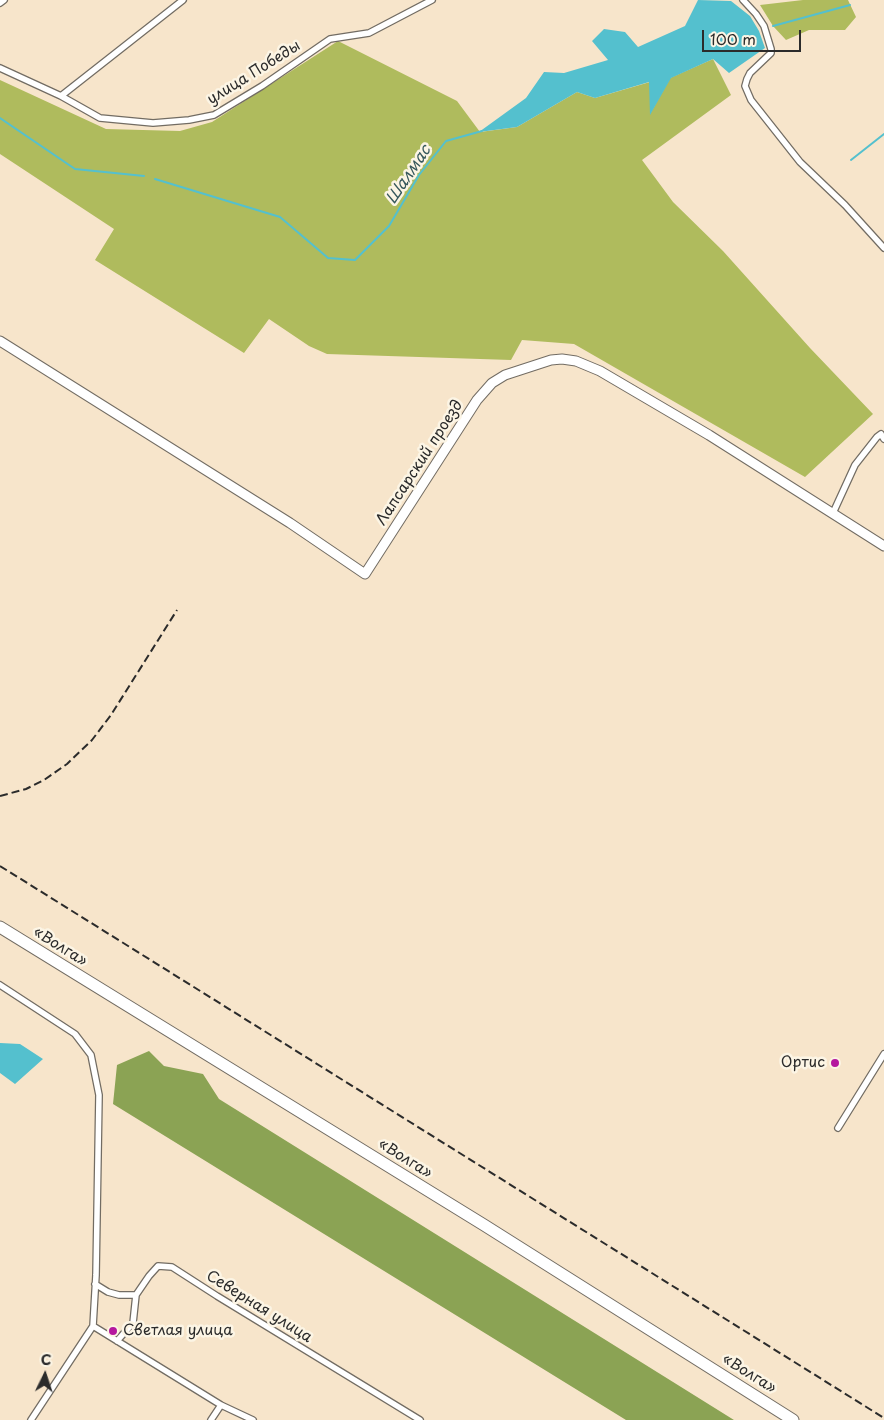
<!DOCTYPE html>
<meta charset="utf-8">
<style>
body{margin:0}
#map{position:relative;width:884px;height:1420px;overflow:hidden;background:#f7e5cb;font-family:"Playpen Sans",sans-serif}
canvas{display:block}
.north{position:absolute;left:20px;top:1350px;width:50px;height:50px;-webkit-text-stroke:4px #fcf5e5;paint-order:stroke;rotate:4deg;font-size:14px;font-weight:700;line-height:20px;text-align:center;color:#2b2b2b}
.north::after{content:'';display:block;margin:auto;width:18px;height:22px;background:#2b2b2b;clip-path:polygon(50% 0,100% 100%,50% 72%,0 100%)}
.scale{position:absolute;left:702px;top:30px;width:99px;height:22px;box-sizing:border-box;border:2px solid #2b2b2b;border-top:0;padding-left:6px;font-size:15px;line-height:18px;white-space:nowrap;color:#2b2b2b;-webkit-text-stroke:4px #fcf5e5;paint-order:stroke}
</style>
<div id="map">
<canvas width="884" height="1420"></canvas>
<div class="north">С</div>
<div class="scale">100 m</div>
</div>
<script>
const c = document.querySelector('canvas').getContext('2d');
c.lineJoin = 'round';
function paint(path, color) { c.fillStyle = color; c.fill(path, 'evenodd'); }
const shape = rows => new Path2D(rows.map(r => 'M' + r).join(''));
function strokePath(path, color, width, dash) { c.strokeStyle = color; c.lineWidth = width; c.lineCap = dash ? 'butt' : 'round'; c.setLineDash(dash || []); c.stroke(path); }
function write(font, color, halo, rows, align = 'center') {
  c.font = font + ' "Playpen Sans",sans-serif'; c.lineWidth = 5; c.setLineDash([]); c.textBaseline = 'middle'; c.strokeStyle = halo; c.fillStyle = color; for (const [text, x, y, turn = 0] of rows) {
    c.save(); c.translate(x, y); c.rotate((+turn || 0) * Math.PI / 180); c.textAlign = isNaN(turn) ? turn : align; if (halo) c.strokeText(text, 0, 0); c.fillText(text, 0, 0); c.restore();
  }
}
const green = shape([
 [803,0,848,0,856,17,845,30,809,30,786,40,773,26,760,5],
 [338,41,457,101,480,132,517,127,577,92,595,98,650,82,650,114,670,78,713,59,731,95,642,160,673,202,723,251,810,348,873,414,805,477,574,344,522,340,511,360,327,354,309,346,269,319,244,353,95,260,114,229,0,154,0,80,106,129,180,131,212,122]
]);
const forest = shape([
 [149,1051,164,1066,203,1074,219,1099,734,1420,626,1420,113,1104,117,1065]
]);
const water = shape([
 [698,0,731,1,750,16,759,31,765,48,729,73,713,59,671,78,650,115,649,82,595,98,577,92,517,127,479,132,526,98,544,72,564,73,608,60,592,41,604,29,625,32,638,47,685,26],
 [0,1043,20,1044,43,1059,15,1084,0,1073]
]);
const stream = shape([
 [773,26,850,5],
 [0,118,75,169,144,176],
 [851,160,884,134],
 [155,179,280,217,328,258,355,260,389,226,419,175,446,141,482,131]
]);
const street = shape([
 [743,0,756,14,764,26,771,49,771,53,750,73,747,79,745,86,751,100,800,162,845,205,884,248],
 [0,3,4,0],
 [0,68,61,96,100,118,153,123,189,120,214,115,262,86,330,39,369,33,432,0],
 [61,96,183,0],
 [833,513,855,465,877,437,881,434,884,439],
 [0,985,75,1034,91,1055,99,1095,96,1275,93,1326],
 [838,1128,884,1054],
 [95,1284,108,1292,119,1295,136,1295],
 [93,1326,221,1405,253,1420],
 [117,1341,133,1323,136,1295,149,1276,158,1266,172,1267,217,1296,420,1420],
 [31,1420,93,1326],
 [211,1420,221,1405]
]);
const secondary = shape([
 [0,341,290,523,365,574,477,400,492,383,505,375,551,360,562,359,576,361,600,371,709,435,884,546]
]);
const highway = shape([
 [0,927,484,1225,793,1420]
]);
const rail = shape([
 [0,796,26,789,44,780,67,764,92,740,111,715,177,610],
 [0,866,884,1418]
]);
const markers = [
 [835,1063,5,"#b5179e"],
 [113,1331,5,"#b5179e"]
];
const streetNames = [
 ["улица Победы",254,73,-32],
 ["Лапсарский проезд",420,463,-57],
 ["«Волга»",60,947,32],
 ["«Волга»",405,1159,32],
 ["Северная улица",259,1307,32],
 ["«Волга»",749,1374,32]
];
const poiNames = [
 ["Ортис",825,1063],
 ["Светлая улица",123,1331,"left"]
];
const waterNames = [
 ["Шалмас",409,175,-56]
];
paint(green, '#afbb5d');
paint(forest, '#8ba354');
paint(water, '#54c0ce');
strokePath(stream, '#54c0ce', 2);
strokePath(street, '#726c63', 8);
strokePath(secondary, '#726c63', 11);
strokePath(highway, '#726c63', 13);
strokePath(street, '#fff', 5.5);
strokePath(secondary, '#fff', 9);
strokePath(highway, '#fff', 11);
strokePath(rail, '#2b2b2b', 2, [8, 4]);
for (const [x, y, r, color] of markers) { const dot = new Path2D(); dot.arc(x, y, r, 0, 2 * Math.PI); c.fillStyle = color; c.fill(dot); strokePath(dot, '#fcf5e5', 2); }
write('15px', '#2b2b2b', '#fcf5e5', streetNames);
write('15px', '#2b2b2b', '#fcf5e5', poiNames, 'right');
write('italic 16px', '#37585c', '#fcf5e5', waterNames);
</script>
